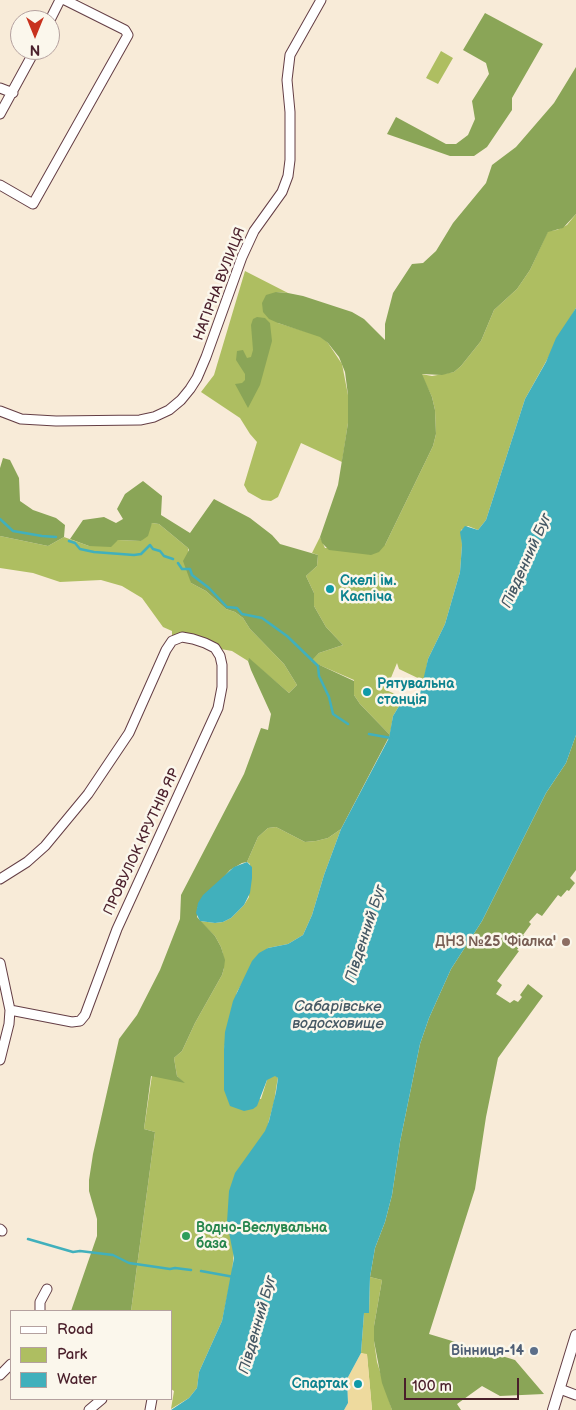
<!DOCTYPE html>
<meta charset="utf-8">
<style>
body{margin:0}
#map{position:relative;width:576px;height:1410px;overflow:hidden;background:#f8ebd8;font-family:"Balsamiq Sans",sans-serif}
canvas{display:block}
.legend{position:absolute;left:10px;top:1310px;width:162px;height:90px;box-sizing:border-box;background:#fbf7ec;border:1px solid #b4a19f;margin:0;padding:6px 9px;list-style:none;font-size:15px;color:#4a1f2b}
.legend li{display:flex;align-items:center;gap:10px;height:25px}
.legend b{width:25px;border:1px solid #b4a19f}
.north{position:absolute;left:10px;top:10px;width:50px;height:50px;box-sizing:border-box;background:#fbf7ec;border:1px solid #b4a19f;border-radius:50%;rotate:180deg;font-size:14px;font-weight:700;line-height:20px;text-align:center;color:#4a1f2b}
.north::after{content:'';display:block;margin:auto;width:18px;height:22px;background:#c8321e;clip-path:polygon(50% 0,100% 100%,50% 72%,0 100%)}
.scale{position:absolute;left:404px;top:1378px;width:115px;height:22px;box-sizing:border-box;border:2px solid #4a1f2b;border-top:0;padding-left:6px;font-size:15px;line-height:18px;white-space:nowrap;color:#4a1f2b;-webkit-text-stroke:4px #fbf7ec;paint-order:stroke}
</style>
<div id="map">
<canvas width="576" height="1410"></canvas>
<ul class="legend">
<li><b style="height:6px;background:#fff"></b>Road</li>
<li><b style="height:14px;background:#aebe61"></b>Park</li>
<li><b style="height:14px;background:#41b0bc"></b>Water</li>
</ul>
<div class="north">N</div>
<div class="scale">100 m</div>
</div>
<script>
const c = document.querySelector('canvas').getContext('2d');
c.lineJoin = 'round';
function paint(path, color) { c.fillStyle = color; c.fill(path, 'evenodd'); }
const shape = rows => new Path2D(rows.map(r => 'M' + r).join(''));
function strokePath(path, color, width, dash) { c.strokeStyle = color; c.lineWidth = width; c.lineCap = dash ? 'butt' : 'round'; c.setLineDash(dash || []); c.stroke(path); }
function write(font, color, halo, rows, align = 'center') {
  c.font = font + ' "Balsamiq Sans",sans-serif'; c.lineWidth = 5; c.setLineDash([]); c.textBaseline = 'middle'; c.strokeStyle = halo; c.fillStyle = color; for (const [text, x, y, turn = 0] of rows) {
    c.save(); c.translate(x, y); c.rotate((+turn || 0) * Math.PI / 180); c.textAlign = isNaN(turn) ? turn : align; if (halo) c.strokeText(text, 0, 0); c.fillText(text, 0, 0); c.restore();
  }
}
const green = shape([
 [441,51,453,58,438,84,426,78],
 [576,214,576,308,525,399,486,520,478,530,468,526,461,530,462,545,460,572,445,624,428,659,424,681,399,669,397,663,386,690,404,698,393,716,390,735,360,704,354,695,354,680,310,661,319,653,343,645,326,627,314,606,314,593,306,576,317,566,318,555,312,553,320,537,325,548,385,545,433,446,436,434,435,410,432,397,421,374,432,376,454,372,461,366,481,341,494,310,517,289,530,270,548,231,557,230,567,225],
 [245,271,288,293,276,292,278,323,320,336,328,343,342,364,348,395,348,423,342,462,301,443,278,497,271,501,262,500,248,492,244,485,257,442,250,434,240,418,201,392,214,375],
 [152,523,159,524,188,548,191,583,206,591,226,609,235,612,243,618,250,629,284,664,297,685,289,693,249,659,248,661,232,651,215,648,205,643,172,641,172,631,163,627,142,598,122,586,101,580,60,582,33,573,0,568,0,536,48,546,64,537,89,546,118,540,141,541],
 [276,827,305,842,316,841,328,838,341,829,324,875,312,915,303,935,288,944,268,948,244,980,237,992,224,1049,224,1090,261,1099,267,1080,265,1061,278,1078,277,1083,274,1102,234,1250,232,1273,222,1321,199,1372,197,1388,189,1398,171,1409,174,1391,171,1389,171,1311,131,1311,155,1132,144,1129,152,1075,182,1081,177,1076,174,1058,182,1051,195,1023,222,975,224,968,223,954,221,947,215,936,200,921,215,923,223,922,231,918,244,905,249,897,250,864,247,862,258,837,268,828],
 [370,1277,382,1280,374,1326,374,1341,377,1362,392,1410,372,1410,367,1355,361,1353,364,1313,369,1313]
]);
const forest = shape([
 [485,13,543,44,512,98,512,110,487,147,474,156,450,156,387,134,396,117,446,144,456,144,468,135,475,119,472,101,489,74,486,63,463,50],
 [576,67,576,214,563,228,548,232,530,270,517,289,494,310,481,341,461,366,454,372,442,375,422,374,432,397,435,410,436,434,433,446,385,545,379,552,371,555,329,550,322,543,320,537,338,485,348,423,348,395,345,372,339,357,328,343,320,337,278,323,269,319,263,312,262,303,266,295,276,292,288,293,303,296,352,312,364,319,385,340,385,324,393,293,412,264,423,263,436,251,453,223,486,183,492,165,516,147,554,103],
 [257,317,265,318,270,323,272,341,260,385,248,408,235,384,242,383,245,380,245,374,236,360,237,351,243,350,247,358,251,357,253,350,251,325,253,319],
 [3,458,10,460,19,478,20,501,33,510,56,518,65,525,64,537,48,546,0,536,0,468],
 [143,481,162,496,161,515,190,533,214,499,250,518,272,535,280,544,318,555,317,566,306,576,314,593,314,606,326,627,343,645,319,653,311,661,354,681,354,695,360,704,390,735,341,829,328,838,316,841,305,842,276,827,268,828,258,837,247,862,242,863,230,870,197,908,197,917,215,936,221,947,225,960,224,968,222,975,195,1023,182,1051,174,1058,177,1076,185,1083,151,1076,144,1129,155,1132,131,1311,71,1311,97,1236,97,1219,89,1191,89,1180,93,1154,119,1039,137,1015,160,970,180,919,181,895,244,774,261,728,268,730,271,714,251,670,248,661,249,658,289,693,297,685,284,664,250,629,243,618,235,612,226,609,206,591,191,583,183,561,189,550,188,548,159,524,152,523,148,536,141,541,118,540,111,547,89,546,70,539,83,520,104,517,116,523,123,519,117,509,125,494],
 [576,735,576,870,570,878,575,883,569,891,567,890,561,897,558,895,542,916,537,913,529,922,531,924,523,935,526,938,517,950,519,951,497,981,502,985,496,994,510,1003,514,1000,518,1002,522,997,520,995,528,984,543,996,498,1058,486,1117,475,1189,429,1334,515,1360,544,1394,500,1396,482,1386,457,1404,461,1410,392,1410,382,1383,374,1341,374,1326,382,1280,370,1277,375,1248,385,1222,392,1195,400,1142,420,1044,429,1018,451,969,482,921,546,793,566,763]
]);
const sand = shape([
 [361,1353,367,1354,372,1410,344,1410,348,1403,347,1379]
]);
const water = shape([
 [576,308,576,735,566,763,546,793,482,921,451,969,429,1018,420,1044,400,1142,392,1195,385,1222,375,1248,370,1277,369,1313,364,1313,361,1353,347,1379,348,1403,344,1410,171,1410,189,1398,197,1388,199,1372,222,1321,234,1258,227,1222,229,1191,235,1173,265,1131,269,1121,276,1092,278,1078,275,1076,267,1080,257,1106,253,1109,244,1111,230,1106,224,1090,224,1049,225,1032,233,1001,252,961,259,953,268,948,288,944,303,935,312,915,324,875,341,829,389,738,393,716,404,698,416,703,420,694,428,659,445,624,460,572,462,545,460,532,465,526,478,530,486,520,525,399,546,362,556,338],
 [247,862,252,867,252,878,250,893,244,905,231,918,223,922,215,923,200,921,196,913,198,903,203,895,234,867]
]);
const stream = shape([
 [0,519,13,531,42,536,56,537],
 [69,541,75,543,80,549,94,552,134,555,141,554,150,545,153,549,160,551,164,556,173,559],
 [178,563,182,569,190,569,192,575,209,588,227,607,237,608,242,614,262,618,287,636,318,666,319,676,329,697,333,714,348,724],
 [369,734,391,738],
 [28,1239,73,1252,80,1251,113,1255,129,1263,170,1269,175,1268,191,1270],
 [201,1271,234,1277]
]);
const minor = shape([
 [50,20,60,0],
 [0,88,13,93],
 [0,114,35,50],
 [0,185,33,204,128,35,125,30,65,0],
 [0,411,21,419,56,421,140,420,154,417,169,410,181,400,190,389,197,378,206,357,242,257,254,231,282,192,288,176,290,160,290,112,287,80,290,55,321,0],
 [0,879,27,862,45,846,88,794,129,733,166,650,172,641,182,637,193,639,205,643,215,648,220,656,222,665,222,687,218,708,117,929,85,1015,80,1021,72,1022,10,1010],
 [0,963,10,1010,9,1024,0,1060],
 [0,1229,2,1231],
 [40,1311,40,1302,47,1289],
 [0,1375,11,1364],
 [560,1389,576,1395],
 [89,1410,102,1399],
 [150,1410,152,1399]
]);
const major = shape([
 [553,1410,576,1335]
]);
const markers = [
 [330,589,5,"#0f9aa8"],
 [367,692,5,"#0f9aa8"],
 [566,942,5,"#8d6e63"],
 [186,1236,5,"#2e9e5b"],
 [534,1351,5,"#5c6f8a"],
 [358,1384,5,"#0f9aa8"]
];
const streetNames = [
 ["НАГІРНА ВУЛИЦЯ",220,284,-69],
 ["ПРОВУЛОК КРУТНІВ ЯР",142,842,-65]
];
const cultureNames = [
 ["Скелі ім.",340,581],
 ["Каспіча",340,597],
 ["Рятувальна",377,684],
 ["станція",377,700],
 ["Спартак",348,1384,"right"]
];
const educationNames = [
 ["ДНЗ №25 'Фіалка'",556,942]
];
const leisureNames = [
 ["Водно-Веслувальна",196,1228],
 ["база",196,1244]
];
const serviceNames = [
 ["Вінниця-14",524,1351]
];
const waterNames = [
 ["Південний Буг",527,561,-66],
 ["Південний Буг",366,934,-72],
 ["Сабарівське",338,1007],
 ["водосховище",338,1024],
 ["Південний Буг",258,1325,-74]
];
paint(green, '#aebe61');
paint(forest, '#8aa557');
paint(sand, '#eeda9e');
paint(water, '#41b0bc');
strokePath(stream, '#41b0bc', 2.5);
strokePath(minor, '#643e45', 11);
strokePath(major, '#643e45', 12);
strokePath(minor, '#fff', 9);
strokePath(major, '#fff', 10);
for (const [x, y, r, color] of markers) { const dot = new Path2D(); dot.arc(x, y, r, 0, 2 * Math.PI); c.fillStyle = color; c.fill(dot); strokePath(dot, '#fbf7ec', 2); }
write('14px', '#4a1f2b', '#fbf7ec', streetNames);
write('bold 14px', '#0d838f', '#fbf7ec', cultureNames, 'left');
write('bold 14px', '#785e54', '#fbf7ec', educationNames, 'right');
write('bold 14px', '#27864d', '#fbf7ec', leisureNames, 'left');
write('bold 14px', '#4e5e75', '#fbf7ec', serviceNames, 'right');
write('italic 15px', '#465965', '#fbf7ec', waterNames);
</script>
